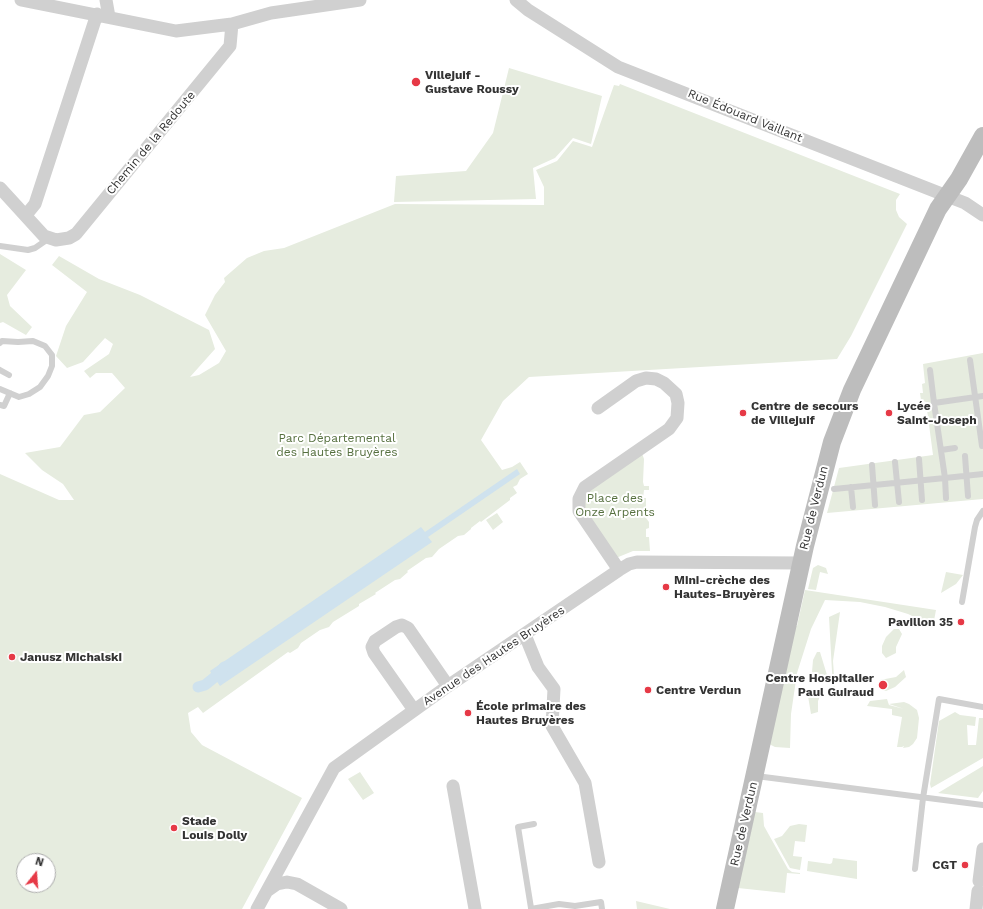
<!DOCTYPE html>
<meta charset="utf-8">
<style>
body{margin:0}
#map{position:relative;width:983px;height:909px;overflow:hidden;background:#fff;font-family:"Work Sans",sans-serif}
canvas{display:block}
.north{position:absolute;left:16px;top:853px;width:40px;height:40px;box-sizing:border-box;background:#fff;border:1px solid #adadad;border-radius:50%;rotate:17deg;font-size:11px;font-weight:700;line-height:16px;text-align:center;color:#333}
.north::after{content:'';display:block;margin:auto;width:14px;height:18px;background:#e63946;clip-path:polygon(50% 0,100% 100%,50% 72%,0 100%)}
</style>
<div id="map">
<canvas width="983" height="909"></canvas>
<div class="north">N</div>
</div>
<script>
const c = document.querySelector('canvas').getContext('2d');
c.lineJoin = 'round';
function paint(path, color) { c.fillStyle = color; c.fill(path, 'evenodd'); }
const shape = rows => new Path2D(rows.map(r => 'M' + r).join(''));
function strokePath(path, color, width, dash) { c.strokeStyle = color; c.lineWidth = width; c.lineCap = dash ? 'butt' : 'round'; c.setLineDash(dash || []); c.stroke(path); }
function write(font, color, halo, rows, align = 'center') {
  c.font = font + ' "Work Sans",sans-serif'; c.lineWidth = 4; c.setLineDash([]); c.textBaseline = 'middle'; c.strokeStyle = halo; c.fillStyle = color; for (const [text, x, y, turn = 0] of rows) {
    c.save(); c.translate(x, y); c.rotate((+turn || 0) * Math.PI / 180); c.textAlign = isNaN(turn) ? turn : align; if (halo) c.strokeText(text, 0, 0); c.fillText(text, 0, 0); c.restore();
  }
}
const green = shape([
 [509,68,602,96,591,144,573,138,555,158,533,168,536,199,394,202,396,176,466,171,493,133],
 [620,84,900,194,896,200,896,210,899,217,907,224,851,336,837,359,529,377,503,401,481,440,502,470,512,467,520,462,528,474,520,479,517,485,513,487,517,493,510,498,510,500,481,522,480,521,471,528,471,529,464,535,458,536,439,549,432,557,426,558,407,571,408,572,400,579,395,580,375,593,376,594,359,604,359,606,333,622,329,627,320,630,301,643,298,648,290,653,288,652,203,713,198,707,188,713,191,732,202,745,302,798,242,909,0,909,0,474,59,500,74,500,63,484,42,470,25,453,60,447,84,415,100,412,125,388,112,373,96,373,90,378,84,371,109,354,113,344,105,338,83,362,67,368,56,356,66,326,87,292,52,265,59,256,99,279,140,295,209,330,215,349,190,377,199,375,219,363,226,351,205,315,215,295,225,282,224,278,247,258,264,251,284,248,395,204,544,205,544,187,536,170,557,161,573,141,592,147,614,85,619,86],
 [24,861,48,861,48,885,24,885],
 [0,254,26,270,7,295,10,306,32,327,26,335,3,322,0,323],
 [983,353,983,499,827,513,839,468,933,455,926,402,921,400,920,393,923,393,922,384,925,383,923,364],
 [642,453,644,459,643,482,644,486,649,486,649,490,644,490,643,498,646,498,646,518,649,522,649,528,646,529,646,537,649,537,650,551,633,551,616,558,582,504,584,495],
 [497,513,503,522,493,530,486,520],
 [818,565,826,568,828,574,820,572,816,590,808,589,813,568],
 [946,572,963,575,956,584,941,593],
 [805,590,936,610,933,626,908,614,885,607,860,602,825,600,811,629,797,673,791,714,790,748,775,747,769,744,796,626,797,626],
 [840,612,833,661,835,689,833,690,829,617],
 [894,629,899,629,902,634,896,647,896,653,886,658,882,653,882,646,886,637],
 [817,652,820,652,827,675,826,679,821,682,816,679,812,672,813,660],
 [904,670,906,677,895,687,886,691,880,689,878,684,880,680,896,677],
 [807,690,822,692,818,701,818,712,811,714],
 [887,699,889,705,904,709,889,704,904,702,909,704,917,710,919,718,917,738,913,744,909,747,903,748,904,746,902,747,897,747,902,717,892,715,892,709,867,706,870,701],
 [955,712,960,715,976,717,975,726,967,725,968,745,976,745,979,718,983,718,983,758,931,788,930,784,939,721],
 [983,766,983,791,978,798,938,793],
 [360,772,374,793,363,800,348,779],
 [755,812,763,813,764,826,788,869,792,872,800,873,800,874,787,873,785,893,738,888],
 [799,824,807,825,805,842,795,841,793,856,802,857,800,870,790,868,774,839,782,836,790,826],
 [833,858,857,861,857,879,807,871,808,861,830,864,832,863],
 [636,901,670,909,637,909]
]);
const water = shape([
 [517,469,520,474,428,537,432,542,220,686,210,671,421,527,425,532]
]);
const canal = shape([
 [198,687,205,685,221,672,224,667]
]);
const lane = shape([
 [0,246,28,250,35,248,48,239],
 [0,343,2,341,18,342,33,341,45,346,52,355,52,366,48,376,40,387,29,394,19,397,0,389],
 [970,360,982,446],
 [0,370,9,375],
 [930,370,934,403],
 [983,396,934,403,945,478,983,474],
 [0,405,4,406,10,393],
 [941,450,955,448],
 [965,456,968,496],
 [919,459,922,500],
 [895,462,899,502],
 [872,465,875,505],
 [851,487,853,507],
 [834,489,945,478,946,498],
 [962,602,975,527,977,520,983,511],
 [756,776,983,805],
 [915,869,923,798,939,699,983,707],
 [531,908,518,827,534,824],
 [531,909,559,904,575,906,601,902,602,909]
]);
const street = shape([
 [21,0,176,31,232,24,271,13,360,0],
 [106,0,109,17],
 [516,0,528,10,618,67,947,196,965,203,983,215],
 [0,188,44,236,56,240,69,238,76,234,230,46,232,24],
 [26,215,35,204,97,14],
 [598,408,636,381,646,378,656,379,664,383,676,394,678,403,677,418,669,429,585,487,579,499,579,511,619,570],
 [525,635,538,667,554,689,552,726,585,783,599,862],
 [414,710,374,653,372,647,375,641,396,627,402,625,408,628,448,686],
 [453,786,475,909],
 [979,881,983,849],
 [267,891,277,884,287,882,297,884,341,909],
 [257,909,334,768,448,686,619,570,629,564,637,562,801,563],
 [976,909,978,891]
]);
const secondary = shape([
 [725,909,805,546,832,442,852,390,938,209,959,179,983,136]
]);
const markers = [
 [416,82,5,"#e63946"],
 [743,413,4,"#e63946"],
 [889,413,4,"#e63946"],
 [666,587,4,"#e63946"],
 [961,622,4,"#e63946"],
 [12,657,4,"#e63946"],
 [883,685,5,"#e63946"],
 [648,690,4,"#e63946"],
 [468,713,4,"#e63946"],
 [174,828,4,"#e63946"],
 [965,865,4,"#e63946"]
];
const poiNames = [
 ["Villejuif -",425,75],
 ["Gustave Roussy",425,89],
 ["Centre de secours",751,406],
 ["de Villejuif",751,420],
 ["Lycée",897,406],
 ["Saint-Joseph",897,420],
 ["Mini-crèche des",674,580],
 ["Hautes-Bruyères",674,594],
 ["Pavillon 35",953,622,"right"],
 ["Janusz Michalski",20,657],
 ["Centre Hospitalier",874,678,"right"],
 ["Paul Guiraud",874,692,"right"],
 ["Centre Verdun",656,690],
 ["École primaire des",476,706],
 ["Hautes Bruyères",476,720],
 ["Stade",182,821],
 ["Louis Dolly",182,835],
 ["CGT",957,865,"right"]
];
const streetNames = [
 ["Rue Édouard Vaillant",745,116,22],
 ["Chemin de la Redoute",151,143,-50],
 ["Rue de Verdun",814,508,-76],
 ["Avenue des Hautes Bruyères",494,656,-34],
 ["Rue de Verdun",744,824,-77]
];
const parkNames = [
 ["Parc Départemental",337,438],
 ["des Hautes Bruyères",337,452],
 ["Place des",615,498],
 ["Onze Arpents",615,512]
];
paint(green, '#e6ecdf');
paint(water, '#cfe2ee');
strokePath(canal, '#cfe2ee', 11);
strokePath(lane, '#d0d0d0', 6);
strokePath(street, '#d0d0d0', 13);
strokePath(secondary, '#bdbdbd', 18);
for (const [x, y, r, color] of markers) { const dot = new Path2D(); dot.arc(x, y, r, 0, 2 * Math.PI); c.fillStyle = color; c.fill(dot); strokePath(dot, '#fff', 1.5); }
write('bold 12px', '#333', '#fff', poiNames, 'left');
write('12px', '#333', '#fff', streetNames);
write('12px', '#56703f', '#fff', parkNames);
</script>
